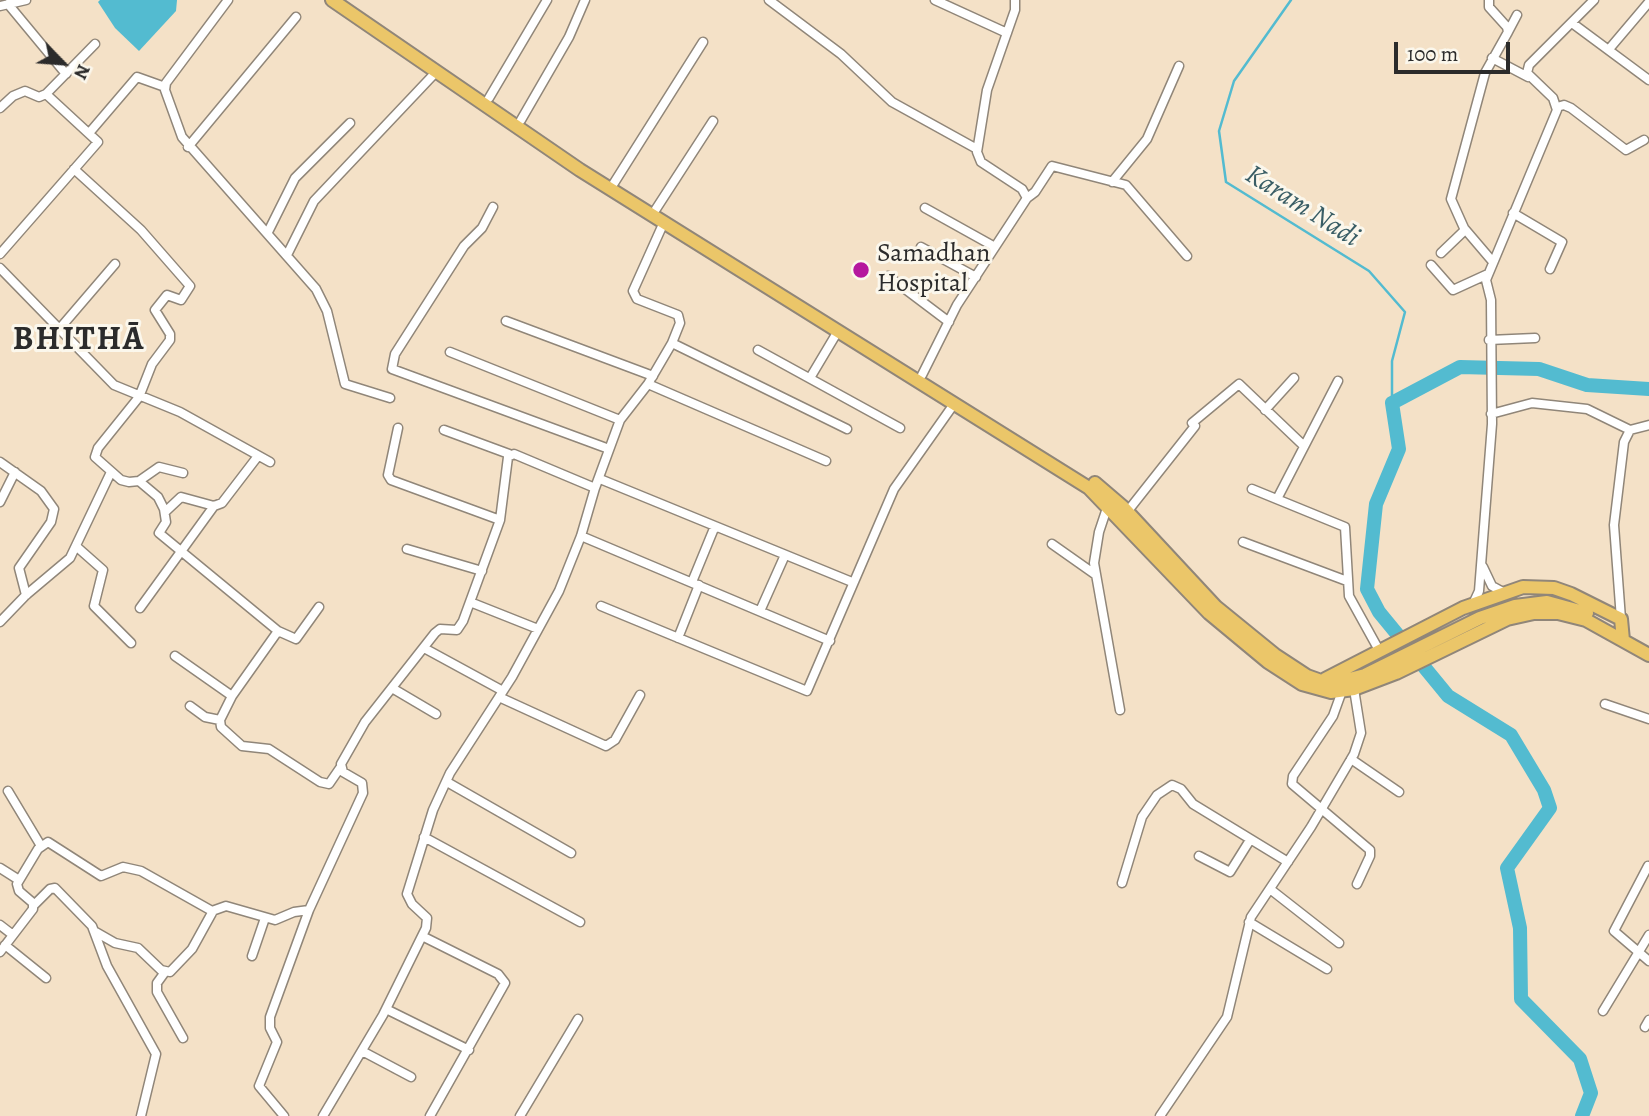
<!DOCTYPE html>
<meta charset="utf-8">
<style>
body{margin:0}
#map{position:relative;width:1649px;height:1116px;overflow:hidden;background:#f4e1c7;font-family:Alegreya,serif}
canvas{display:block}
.north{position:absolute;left:28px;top:28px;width:70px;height:70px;-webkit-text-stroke:5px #fbf7ec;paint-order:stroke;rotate:115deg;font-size:19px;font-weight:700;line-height:28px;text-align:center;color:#2b2b2b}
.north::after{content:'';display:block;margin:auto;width:24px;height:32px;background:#2b2b2b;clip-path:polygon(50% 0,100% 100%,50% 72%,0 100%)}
.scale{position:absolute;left:1394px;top:42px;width:116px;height:32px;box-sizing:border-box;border:4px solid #2b2b2b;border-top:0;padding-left:9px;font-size:21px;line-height:24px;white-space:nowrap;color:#2b2b2b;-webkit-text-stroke:5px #fbf7ec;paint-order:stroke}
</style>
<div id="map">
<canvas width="1649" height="1116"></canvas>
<div class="north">N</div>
<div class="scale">100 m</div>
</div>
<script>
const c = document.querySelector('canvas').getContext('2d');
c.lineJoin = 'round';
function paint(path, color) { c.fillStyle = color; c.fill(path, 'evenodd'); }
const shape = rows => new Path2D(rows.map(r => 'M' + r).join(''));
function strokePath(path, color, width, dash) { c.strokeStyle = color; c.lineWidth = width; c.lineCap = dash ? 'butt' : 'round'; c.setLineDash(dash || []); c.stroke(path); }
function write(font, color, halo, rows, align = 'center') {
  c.font = font + ' Alegreya,serif'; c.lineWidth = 6; c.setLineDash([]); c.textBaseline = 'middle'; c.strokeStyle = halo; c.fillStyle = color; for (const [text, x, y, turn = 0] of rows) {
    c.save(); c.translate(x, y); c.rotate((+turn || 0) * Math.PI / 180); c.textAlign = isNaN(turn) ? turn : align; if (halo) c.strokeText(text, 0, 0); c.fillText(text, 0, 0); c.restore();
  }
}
const water = shape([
 [100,0,177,0,176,11,139,51,115,28,98,2]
]);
const stream = shape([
 [1291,0,1234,81,1219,131,1226,182,1369,271,1405,312,1392,361,1392,403]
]);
const river = shape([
 [1582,1116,1591,1093,1580,1059,1521,999,1520,928,1507,868,1550,808,1544,790,1511,735,1448,696,1379,612,1367,589,1376,504,1399,449,1392,403,1460,367,1539,369,1587,385,1649,389]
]);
const minor = shape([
 [228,0,166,83,165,90,182,137,316,289,327,311,345,384,390,398],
 [769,0,841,54,892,102,977,149],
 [935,0,1007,33],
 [1489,0,1489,7,1507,27,1508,32,1485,73,1451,199,1464,228,1493,262],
 [8,4,66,74],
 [0,6,26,0],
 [1572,23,1649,80],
 [1508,32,1517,15],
 [1610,48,1649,2],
 [1492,58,1528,77],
 [46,94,95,44],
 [489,98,547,0],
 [1557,107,1564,105,1571,108,1626,150,1644,140],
 [0,108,13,96,25,91,39,97,46,94,98,142,0,254],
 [521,120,569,37,585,0],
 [90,132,137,77,165,87],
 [188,147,296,17],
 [74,169,141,230,190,286,181,300,167,295,155,310,170,334,170,340,152,364,139,397,98,448,95,457,121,480,129,482,139,481,159,467,183,473],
 [1112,182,1147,139,1179,66],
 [614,183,703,42],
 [1027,198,1035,192,1052,166,1126,185,1187,256],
 [493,207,482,228,464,246,395,354,392,369,609,449],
 [925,208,995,247],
 [656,209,713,121],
 [1513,213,1562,242,1550,269],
 [268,232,295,178,350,123],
 [921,247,976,277],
 [1441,253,1465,230],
 [287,255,314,201,437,71],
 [1431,265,1453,290,1488,274],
 [0,268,114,385,180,412,270,462],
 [888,276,949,322],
 [506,321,653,376],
 [61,327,115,264],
 [1489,340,1535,338],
 [672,343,847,429],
 [758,350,900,428],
 [450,352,620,420],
 [922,375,957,305,1027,198,1022,189,981,162,977,152,987,90,1015,10,1015,0],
 [810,378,838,331],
 [648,384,826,461],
 [1265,410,1294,378],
 [1491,414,1532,403,1587,409,1630,430],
 [1192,423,1239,384,1304,446],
 [398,428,388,475,391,480,500,520],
 [444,430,509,454],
 [0,462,41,491,54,509,51,522,19,568,26,595],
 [600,479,852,582],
 [139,481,158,497,164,509,166,522,159,533,278,631,296,639,319,607],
 [1252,489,1345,527,1349,596,1380,652],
 [1277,499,1338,381],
 [0,502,15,472],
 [1108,505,1099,532,1094,563,1120,710],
 [165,512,181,497,214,506,222,503,258,456],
 [1127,512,1195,426],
 [581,536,830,641],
 [1243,542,1347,581],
 [1052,544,1096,575],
 [77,547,103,570,94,606,131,643],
 [407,549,482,571],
 [1483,567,1492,586,1503,592],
 [692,582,715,526],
 [470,602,538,629],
 [1473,604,1479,591,1492,424,1491,300,1486,280,1557,110,1553,98,1527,73,1529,65,1594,0],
 [601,606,807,691,894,489,954,404],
 [140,608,214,506],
 [760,611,785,555],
 [1621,619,1614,525,1624,442,1630,430,1649,425],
 [0,622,26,595,70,558,111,472],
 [278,631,232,696,220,720,221,727,242,746,269,749,320,782,329,784,340,768],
 [678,638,699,585],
 [424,648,503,691],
 [175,656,232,696],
 [392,688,436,714],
 [1342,691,1333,716,1293,776,1292,784,1370,850,1370,856,1357,884],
 [499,697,606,746,615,740,640,695],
 [1605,704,1649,719],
 [190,706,205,717,220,720],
 [1351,759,1399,792],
 [447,782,571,853],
 [8,791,41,846],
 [424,837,580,922],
 [1199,856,1230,872,1250,840],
 [1648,866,1614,931,1649,961],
 [0,868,19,880],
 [1122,883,1142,817,1157,795,1172,785,1181,789,1193,804,1288,862],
 [1270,889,1339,943],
 [34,905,50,889,55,888,92,926,107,966,156,1054,141,1116],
 [1249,922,1327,969],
 [0,925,13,935],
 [94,931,115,943,138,948,161,970,170,972,192,949,213,911],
 [422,936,498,974,505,983,430,1116],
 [5,945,46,978],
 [0,952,33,909,33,903,19,891,17,884,38,849,48,842,101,876,123,867,141,871,212,911,226,906,275,920,294,912,309,910,363,793,362,783,343,772,341,764,365,722,435,633,440,629,457,630,463,621,500,520,508,457,514,454,595,488,620,420,648,384,672,343,680,323,678,315,637,299,633,291,664,222],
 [252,956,265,918],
 [165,972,157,983,157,992,183,1038],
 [386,1009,469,1050],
 [1603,1011,1649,935],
 [1645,1027,1649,1020],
 [362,1051,411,1077],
 [284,1116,259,1086,277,1042,270,1028,270,1017,309,910],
 [323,1116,383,1015,426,928,427,918,412,904,407,894,433,810,450,773,512,677,559,591,581,536,595,488],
 [520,1116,578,1019],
 [1160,1116,1227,1017,1251,917,1311,827,1354,754,1361,733,1354,689]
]);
const primary = shape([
 [332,0,580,170,1089,488,1209,613,1268,662,1302,684,1331,692,1354,689,1396,673,1507,619,1534,613,1558,613,1586,620,1649,655],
 [1095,483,1123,507,1216,607,1275,655,1307,676,1321,681,1342,681,1365,675,1480,618,1515,606,1547,602,1587,613],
 [1325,679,1463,608,1523,587,1554,588,1571,594,1621,619,1623,640]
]);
const markers = [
 [861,270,9,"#b5179e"]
];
const poiNames = [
 ["Samadhan",877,255],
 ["Hospital",877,285]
];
const waterNames = [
 ["Karam Nadi",1302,207,32]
];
const districtNames = [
 ["BHITHĀ",79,341]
];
paint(water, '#53bbd0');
strokePath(stream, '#53bbd0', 2.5);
strokePath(river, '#53bbd0', 14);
strokePath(minor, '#908679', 11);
strokePath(primary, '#908679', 16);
strokePath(minor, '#fff', 8);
strokePath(primary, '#ebc669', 12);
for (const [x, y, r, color] of markers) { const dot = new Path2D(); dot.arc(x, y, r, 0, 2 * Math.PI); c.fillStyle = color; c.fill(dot); strokePath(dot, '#fbf7ec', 2.5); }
write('26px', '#2b2b2b', '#fbf7ec', poiNames, 'left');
write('italic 28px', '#395d65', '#fbf7ec', waterNames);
c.letterSpacing = '2px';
write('bold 33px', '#2b2b2b', '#fbf7ec', districtNames);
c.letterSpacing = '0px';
</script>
